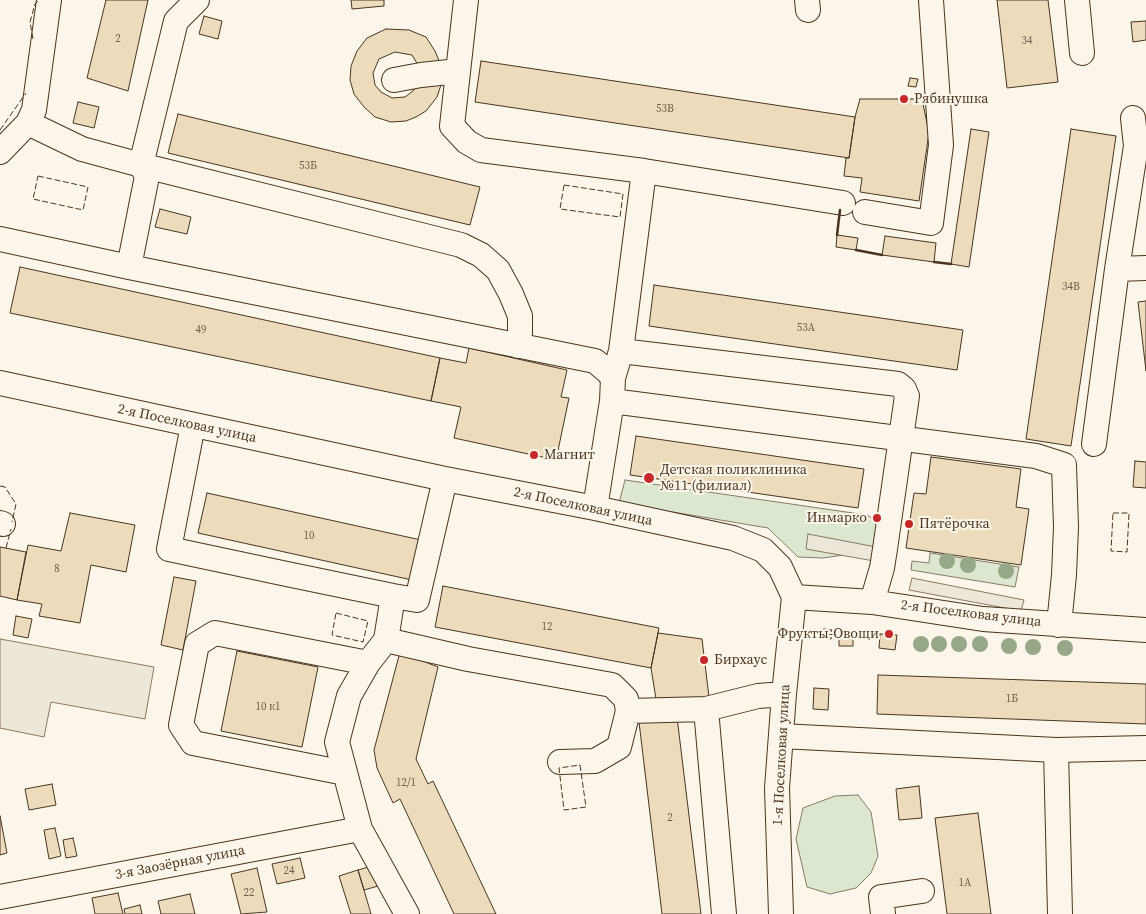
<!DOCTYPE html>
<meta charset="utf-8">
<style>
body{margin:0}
canvas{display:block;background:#fbf6e9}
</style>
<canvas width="1146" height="914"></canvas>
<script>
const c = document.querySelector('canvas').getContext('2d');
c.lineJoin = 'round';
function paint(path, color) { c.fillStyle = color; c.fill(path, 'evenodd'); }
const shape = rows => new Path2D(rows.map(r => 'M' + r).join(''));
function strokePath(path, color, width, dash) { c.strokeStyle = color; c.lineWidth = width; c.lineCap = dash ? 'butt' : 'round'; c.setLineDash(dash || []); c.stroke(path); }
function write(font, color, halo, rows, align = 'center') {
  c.font = font + ' "Source Serif 4",serif'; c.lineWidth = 4; c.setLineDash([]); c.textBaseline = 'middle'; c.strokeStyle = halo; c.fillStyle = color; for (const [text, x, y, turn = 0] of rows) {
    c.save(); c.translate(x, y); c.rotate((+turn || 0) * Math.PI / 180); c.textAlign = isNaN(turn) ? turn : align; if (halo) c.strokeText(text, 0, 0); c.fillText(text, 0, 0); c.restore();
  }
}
const green = shape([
 [625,480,867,515,884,525,879,550,823,558,798,557,768,528,619,503,625,480],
 [930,553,1019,567,1015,587,911,570,912,561,929,563,930,553],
 [858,795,871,812,878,856,871,873,856,888,830,894,807,887,796,839,803,808,835,796,858,795]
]);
const parking = shape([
 [808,534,876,547,874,561,806,549,808,534],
 [912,578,1024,600,1021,611,909,590,912,578],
 [0,639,154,667,145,719,51,702,44,737,0,728,0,639]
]);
const building = shape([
 [106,0,148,0,128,91,87,78,106,0],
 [351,0,384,0,384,6,352,9,351,0],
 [997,0,1048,0,1058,82,1007,88,997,0],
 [204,16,222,21,218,39,199,34,204,16],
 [1146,21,1146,40,1133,42,1131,22,1146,21],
 [386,29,409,30,426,37,435,51,440,63,421,70,412,55,395,52,379,59,373,73,375,85,381,92,392,98,405,97,413,91,421,80,442,82,437,97,426,111,416,117,406,121,391,122,375,117,364,107,354,94,350,80,351,66,357,51,367,38,386,29],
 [481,61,855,117,849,158,475,102,481,61],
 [910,78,918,79,916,87,908,86,910,78],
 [860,99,922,99,929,133,919,201,860,192,862,178,844,176,846,158,849,158,855,117,860,99],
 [78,102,99,107,94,128,73,123,78,102],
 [178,114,480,187,470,225,168,153,178,114],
 [971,129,989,132,969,267,951,264,971,129],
 [1071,129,1116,136,1071,446,1026,439,1071,129],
 [160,209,191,217,187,234,155,227,160,209],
 [837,235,858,238,856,250,836,247,837,235],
 [885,236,936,243,934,262,882,255,885,236],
 [20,267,440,358,431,401,10,313,20,267],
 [654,285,963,330,957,370,649,326,654,285],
 [1146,301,1146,371,1138,302,1146,301],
 [469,348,567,370,561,397,569,398,556,460,454,438,461,407,431,401,440,358,466,363,469,348],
 [636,436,864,469,858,508,630,475,636,436],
 [931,457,1021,469,1016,507,1029,509,1021,565,906,548,914,493,926,494,931,457],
 [1135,461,1146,462,1146,488,1133,487,1135,461],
 [207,493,421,540,412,580,198,533,207,493],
 [70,513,135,525,126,572,91,565,80,623,39,616,42,604,17,600,28,545,61,551,70,513],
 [0,547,26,552,17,600,0,596,0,547],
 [174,577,196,581,183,650,161,645,174,577],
 [443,586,659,628,651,668,435,627,443,586],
 [16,616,32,619,28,638,13,635,16,616],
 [824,629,832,630,831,639,823,638,824,629],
 [658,633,702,639,709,697,657,705,651,668,658,633],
 [880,634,897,635,895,650,879,648,880,634],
 [839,636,853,637,853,646,839,646,839,636],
 [237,651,318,667,302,747,221,731,237,651],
 [400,652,438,667,416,759,428,784,433,781,496,914,454,914,400,799,393,803,377,768,374,750,400,652],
 [878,675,1146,684,1146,724,877,714,878,675],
 [814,688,829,689,828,710,813,709,814,688],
 [677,717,701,914,662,914,639,722,677,717],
 [52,784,56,805,29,810,25,789,52,784],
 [919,786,922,818,899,820,896,789,919,786],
 [978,813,991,914,947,914,935,818,978,813],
 [0,816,7,853,0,855,0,816],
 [55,828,61,856,49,859,44,830,55,828],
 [73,838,77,856,66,858,63,840,73,838],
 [300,858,305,878,277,884,272,864,300,858],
 [372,866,378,886,364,890,358,870,372,866],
 [257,868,267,912,241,914,231,874,257,868],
 [358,870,364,890,371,914,351,914,339,876,358,870],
 [118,893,123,914,95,914,92,898,118,893],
 [190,894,195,914,161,914,158,901,190,894],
 [140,905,142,914,125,914,124,909,140,905]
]);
const minor = shape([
 [466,0,452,126,467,142,481,150,644,171,843,203],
 [807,0,808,10],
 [1077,0,1082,53],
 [394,80,421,75,458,71],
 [28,123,82,149,141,165,461,245,481,255,498,270,511,294,520,316,520,333,518,346],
 [0,152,28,123,34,110,49,0],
 [865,212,931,223,941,145,931,0],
 [0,239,129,267,595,361,607,371,613,378],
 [129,267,147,176,141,165,176,21,197,0],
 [1117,269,1146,268],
 [621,351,898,384,904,389,907,396,885,549,882,568,872,602],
 [0,383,445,479,595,508,733,538,763,550,780,567,794,597],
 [612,401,1036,456,1064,465,1066,527,1064,575,1059,625],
 [193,425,169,549,282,573,393,596,417,600,445,479],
 [1094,444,1117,269,1136,146,1133,118],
 [595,508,612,401,613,378,621,351,644,171],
 [0,523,3,524],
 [393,596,386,640,368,663,349,696,337,742,360,829,407,914],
 [794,597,872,602,983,619,1146,630],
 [386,640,468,659,612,685,626,699,628,711,619,747,595,761,560,762],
 [706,709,724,914],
 [628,711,706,709,758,696,784,694],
 [781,736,1056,750,1146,748],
 [1056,750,1060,914],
 [345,773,193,743,181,725,197,644,215,633,368,663],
 [0,897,360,829],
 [781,914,777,788,784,694,794,597],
 [883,914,881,897,922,891]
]);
const fence = shape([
 [33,39,30,22,35,4,39,0],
 [0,130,26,93],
 [38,176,88,187,83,210,33,199,38,176],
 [564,185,623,194,620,217,560,209,564,185],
 [0,486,5,487,16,504,12,522],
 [1113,513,1129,513,1127,552,1111,551,1113,513],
 [6,548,11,529],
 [336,613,368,621,363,642,332,635,336,613],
 [580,765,586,807,564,810,559,768,580,765]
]);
const wall = shape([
 [837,235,840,210],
 [856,250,882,255],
 [934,262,951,264]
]);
const trees = [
 [947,561],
 [968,565],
 [1006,571],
 [921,644],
 [939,644],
 [959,644],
 [980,644],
 [1009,646],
 [1033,647],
 [1065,648]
];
const markers = [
 [904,99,5,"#c62828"],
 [534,455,5,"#c62828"],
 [649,478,6,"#c62828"],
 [877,518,5,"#c62828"],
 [909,524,5,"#c62828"],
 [889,634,5,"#c62828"],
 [704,660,5,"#c62828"]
];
const numberNames = [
 ["2",118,39],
 ["34",1027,41],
 ["53В",665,109],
 ["53Б",308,166],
 ["34В",1071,287],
 ["53А",806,328],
 ["49",201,330],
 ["10",309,536],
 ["8",57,569],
 ["12",547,627],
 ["1Б",1012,699],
 ["10 к1",268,707],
 ["12/1",406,783],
 ["2",670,818],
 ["24",289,871],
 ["1А",965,883],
 ["22",249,893]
];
const poiNames = [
 ["Рябинушка",914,99],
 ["Магнит",544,455],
 ["Детская поликлиника",660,470],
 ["№11 (филиал)",660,486],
 ["Инмарко",867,518,"right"],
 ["Пятёрочка",919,524],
 ["Фрукты-Овощи",879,634,"right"],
 ["Бирхаус",714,660]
];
const streetNames = [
 ["2-я Поселковая улица",187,424,12],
 ["2-я Поселковая улица",583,507,12],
 ["2-я Поселковая улица",971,614,7],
 ["1-я Поселковая улица",782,755,-87],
 ["3-я Заозёрная улица",180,863,-11]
];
paint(green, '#dce7d0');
strokePath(green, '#887966', 1);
paint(parking, '#ede7d9');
strokePath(parking, '#887966', 1);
paint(building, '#ecdcbc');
strokePath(building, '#4a3520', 1);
strokePath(minor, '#4a3520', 26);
strokePath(minor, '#fbf6e9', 24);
strokePath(fence, '#4a3520', 1, [6, 2.5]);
strokePath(wall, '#4a3520', 2.5);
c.fillStyle = '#96a887';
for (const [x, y] of trees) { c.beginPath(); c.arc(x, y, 8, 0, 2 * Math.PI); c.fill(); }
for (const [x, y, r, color] of markers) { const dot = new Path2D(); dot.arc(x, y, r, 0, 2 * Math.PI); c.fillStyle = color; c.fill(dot); strokePath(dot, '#fbf6e9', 2); }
write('11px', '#725f47', null, numberNames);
write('14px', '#4a3520', '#fbf6e9', poiNames, 'left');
write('14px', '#4a3520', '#fbf6e9', streetNames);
</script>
